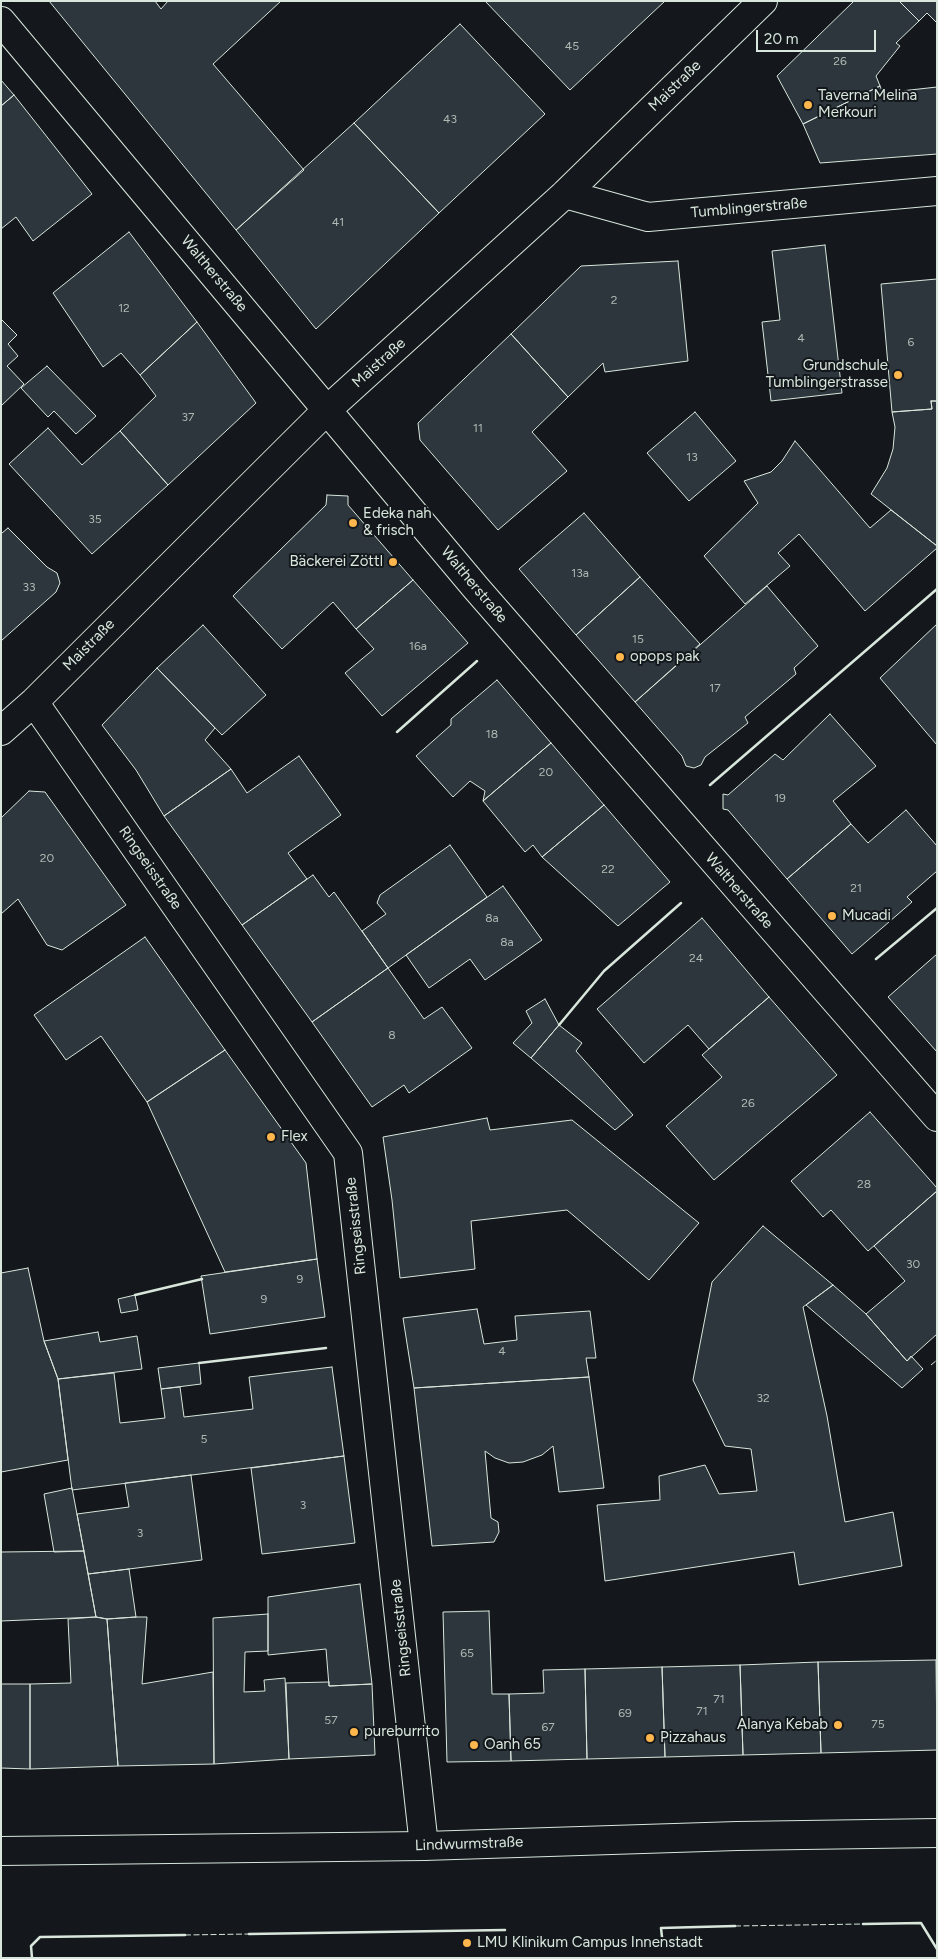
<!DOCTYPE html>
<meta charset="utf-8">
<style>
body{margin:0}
#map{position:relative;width:938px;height:1959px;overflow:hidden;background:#14181c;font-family:Figtree,sans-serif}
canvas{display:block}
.frame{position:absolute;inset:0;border:2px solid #d8e6dc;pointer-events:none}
.scale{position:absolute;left:756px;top:30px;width:120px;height:22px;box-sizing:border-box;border:2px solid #d8e6dc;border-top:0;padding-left:6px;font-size:15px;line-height:18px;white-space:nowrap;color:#d8e6dc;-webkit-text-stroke:4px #14181c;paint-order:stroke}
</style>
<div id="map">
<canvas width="938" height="1959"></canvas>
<div class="frame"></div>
<div class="scale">20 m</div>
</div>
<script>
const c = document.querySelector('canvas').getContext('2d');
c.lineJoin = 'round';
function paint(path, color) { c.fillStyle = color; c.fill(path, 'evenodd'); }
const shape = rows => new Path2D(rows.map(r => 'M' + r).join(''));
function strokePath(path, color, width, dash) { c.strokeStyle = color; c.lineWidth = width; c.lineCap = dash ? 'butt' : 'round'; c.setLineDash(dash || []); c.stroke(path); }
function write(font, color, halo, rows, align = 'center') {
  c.font = font + ' Figtree,sans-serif'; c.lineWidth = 4; c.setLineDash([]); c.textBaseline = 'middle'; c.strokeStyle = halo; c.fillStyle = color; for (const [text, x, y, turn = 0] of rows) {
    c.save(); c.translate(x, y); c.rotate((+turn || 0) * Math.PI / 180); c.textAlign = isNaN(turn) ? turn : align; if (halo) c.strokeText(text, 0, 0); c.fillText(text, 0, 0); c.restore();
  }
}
const building = shape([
 [49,1,155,1,161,9,168,1,281,1,213,64,304,170,236,230,49,1],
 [485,1,665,1,570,90,485,1],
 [854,1,899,1,919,21,896,43,900,46,876,76,880,86,803,124,777,76,854,1],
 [899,1,937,1,937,23,927,13,919,21,899,1],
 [460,24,545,114,439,213,354,123,460,24],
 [1,80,14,95,1,106,1,80],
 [880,86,883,93,937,87,937,154,820,163,803,124,880,86],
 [14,95,92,194,33,241,16,217,1,229,1,106,14,95],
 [354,123,439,213,316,329,236,230,354,123],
 [129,232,197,322,140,375,121,353,103,367,53,293,129,232],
 [825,245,842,393,771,401,762,322,780,320,772,251,825,245],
 [678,261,688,361,605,372,603,363,568,397,511,334,581,266,678,261],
 [937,279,937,401,931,401,932,409,892,412,881,284,937,279],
 [1,319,17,335,8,344,18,356,7,366,24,384,1,406,1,319],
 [197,322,256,403,168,485,120,431,156,396,140,375,197,322],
 [511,334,568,397,532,432,567,471,498,530,420,440,418,423,511,334],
 [47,366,96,416,76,434,54,411,48,417,21,388,47,366],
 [931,401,937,401,937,546,871,494,887,468,893,449,895,427,892,412,932,409,931,401],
 [695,412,736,461,689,501,647,453,695,412],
 [48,428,82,465,120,431,168,485,92,554,9,464,48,428],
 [795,441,870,528,891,510,937,546,937,548,865,611,799,534,778,553,790,566,745,604,704,556,758,503,744,481,771,472,782,461,795,441],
 [327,495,348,496,348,505,413,580,356,629,333,602,282,649,233,596,326,505,327,495],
 [584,513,640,577,576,635,519,569,584,513],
 [8,528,47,567,57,573,60,583,56,592,1,641,1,532,2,533,8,528],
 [640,577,700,644,635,702,576,635,640,577],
 [413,580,468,643,382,716,345,673,374,649,356,629,413,580],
 [767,586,818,646,794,668,796,674,745,717,748,723,705,757,701,765,694,768,686,766,682,756,635,702,767,586],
 [937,624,937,745,880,678,937,624],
 [203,625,266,695,222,735,157,668,203,625],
 [157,668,215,728,205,740,231,769,164,816,136,770,102,725,157,668],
 [497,680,551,743,483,801,485,791,470,781,453,797,416,756,451,725,451,719,497,680],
 [830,714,876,766,833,801,851,824,787,879,728,810,723,809,723,794,728,795,775,754,783,760,830,714],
 [551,743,604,805,542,857,533,845,525,852,483,801,551,743],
 [299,756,341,815,288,853,307,879,242,925,164,816,231,769,247,793,299,756],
 [29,791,45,792,126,905,62,950,47,945,18,899,1,914,1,818,29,791],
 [604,805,670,882,618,926,542,857,604,805],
 [906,810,937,846,937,871,907,897,912,902,852,954,787,879,851,824,868,843,906,810],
 [450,845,487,897,388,968,362,931,386,914,377,903,380,895,450,845],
 [313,875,329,897,334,892,388,968,312,1022,242,925,313,875],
 [503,886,542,940,485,980,470,959,429,988,406,955,503,886],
 [702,918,769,997,709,1049,688,1025,644,1063,597,1009,702,918],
 [145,937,225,1050,147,1102,101,1036,66,1060,34,1015,145,937],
 [937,954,937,1052,888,997,937,954],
 [388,968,424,1019,442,1007,472,1048,409,1093,404,1085,372,1107,312,1022,388,968],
 [769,997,837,1075,714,1180,666,1126,722,1077,702,1055,769,997],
 [545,999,559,1025,531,1058,513,1043,532,1023,526,1011,545,999],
 [559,1025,582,1043,576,1051,633,1115,615,1130,531,1058,559,1025],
 [225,1050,306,1163,317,1259,225,1272,147,1102,225,1050],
 [870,1112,937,1188,937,1191,868,1251,831,1210,823,1217,791,1181,870,1112],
 [487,1118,490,1130,572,1120,699,1223,649,1280,567,1210,471,1221,475,1269,400,1278,392,1200,383,1137,487,1118],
 [937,1191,937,1334,907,1361,866,1314,905,1281,874,1246,937,1191],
 [763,1226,833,1285,803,1307,827,1416,845,1522,893,1512,902,1566,799,1585,794,1552,605,1581,597,1505,660,1500,659,1476,705,1465,719,1494,757,1491,751,1449,725,1446,693,1380,712,1282,763,1226],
 [317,1259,325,1317,210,1334,201,1276,317,1259],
 [28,1268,44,1341,58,1379,68,1460,1,1472,1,1273,28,1268],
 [833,1285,866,1314,907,1361,911,1356,923,1369,902,1388,806,1305,833,1285],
 [135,1295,138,1310,121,1313,118,1299,135,1295],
 [477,1309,484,1344,517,1340,515,1316,590,1311,596,1358,586,1358,589,1377,414,1388,403,1318,477,1309],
 [98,1332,100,1342,137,1336,142,1369,58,1379,44,1341,98,1332],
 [199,1363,201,1384,161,1389,158,1368,199,1363],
 [332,1367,344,1456,72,1490,58,1379,114,1373,120,1423,165,1418,161,1389,180,1387,184,1417,253,1409,249,1377,332,1367],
 [589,1377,604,1488,559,1492,553,1446,542,1455,523,1462,509,1463,495,1458,485,1451,491,1518,498,1522,499,1532,494,1542,432,1546,414,1388,589,1377],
 [344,1456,355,1543,262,1554,251,1468,344,1456],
 [191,1475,202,1560,88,1574,77,1514,129,1507,125,1483,191,1475],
 [72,1488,84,1551,54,1552,44,1494,72,1488],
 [84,1551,96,1617,1,1621,1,1552,84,1551],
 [129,1569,136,1617,107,1619,96,1617,88,1574,129,1569],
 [360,1584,372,1684,329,1686,326,1649,268,1655,268,1597,360,1584],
 [489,1611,492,1694,509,1694,511,1761,447,1762,443,1612,489,1611],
 [268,1614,268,1651,245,1652,244,1692,265,1691,264,1680,285,1678,289,1759,214,1764,213,1618,268,1614],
 [96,1617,107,1619,118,1766,30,1769,30,1684,71,1683,68,1619,96,1617],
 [136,1617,147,1617,142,1684,213,1672,214,1764,118,1766,107,1619,136,1617],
 [936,1660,937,1750,821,1753,818,1662,936,1660],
 [818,1662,821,1753,743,1755,740,1665,818,1662],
 [740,1665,743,1755,665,1757,662,1667,740,1665],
 [662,1667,665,1757,587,1759,585,1669,662,1667],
 [585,1669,587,1759,511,1761,509,1694,544,1693,543,1670,585,1669],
 [329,1682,329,1686,372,1684,375,1755,289,1759,286,1683,329,1682],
 [1,1684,30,1684,30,1769,1,1768,1,1684]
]);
const minor = shape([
 [1,21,476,588,937,1117],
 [565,194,648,217,937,191],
 [34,702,348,1153,424,1846],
 [1,731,34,702,328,409,565,194,763,1]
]);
const major = shape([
 [1,1851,424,1846,737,1836,937,1833]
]);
const fence = shape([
 [931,1365,937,1360],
 [735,1926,863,1924],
 [185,1935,249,1934]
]);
const wall = shape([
 [397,732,477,661],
 [710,785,937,589],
 [876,959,937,908],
 [559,1025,604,971,681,903],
 [135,1295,202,1279],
 [199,1363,326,1348],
 [863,1924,921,1923,937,1949],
 [249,1934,505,1930],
 [662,1937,661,1928,735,1926],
 [32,1958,31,1946,40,1937,185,1935]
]);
const markers = [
 [808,105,5,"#ffb74d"],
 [898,375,5,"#ffb74d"],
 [353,523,5,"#ffb74d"],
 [393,562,5,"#ffb74d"],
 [620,657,5,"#ffb74d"],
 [832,916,5,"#ffb74d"],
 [271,1137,5,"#ffb74d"],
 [838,1725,5,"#ffb74d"],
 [354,1732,5,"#ffb74d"],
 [650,1738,5,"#ffb74d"],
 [474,1745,5,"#ffb74d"],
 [467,1943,5,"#ffb74d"]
];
const numberNames = [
 ["45",572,46],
 ["26",840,61],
 ["43",450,119],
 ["41",338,222],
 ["2",614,300],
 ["12",124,308],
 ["4",801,338],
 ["6",911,342],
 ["37",188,417],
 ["11",478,428],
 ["13",692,457],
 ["35",95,519],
 ["13a",580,573],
 ["33",29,587],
 ["15",638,639],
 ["16a",418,646],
 ["17",715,688],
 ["18",492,734],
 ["20",546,772],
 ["19",780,798],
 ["20",47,858],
 ["22",608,869],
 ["21",856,888],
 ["8a",492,918],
 ["8a",507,942],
 ["24",696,958],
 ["8",392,1035],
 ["26",748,1103],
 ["28",864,1184],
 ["30",913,1264],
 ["9",300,1279],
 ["9",264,1299],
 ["4",502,1351],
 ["32",763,1398],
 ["5",204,1439],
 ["3",303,1505],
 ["3",140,1533],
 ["65",467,1653],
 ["71",719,1699],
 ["71",702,1711],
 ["69",625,1713],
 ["57",331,1720],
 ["75",878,1724],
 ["67",548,1727]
];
const streetNames = [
 ["Maistraße",675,86,-44],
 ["Tumblingerstraße",749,208,-5],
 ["Waltherstraße",214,274,50],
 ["Maistraße",379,363,-42],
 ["Waltherstraße",474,585,50],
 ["Maistraße",89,645,-45],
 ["Ringseisstraße",150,868,55],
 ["Waltherstraße",739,891,49],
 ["Ringseisstraße",356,1226,-96],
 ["Ringseisstraße",401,1628,-96],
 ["Lindwurmstraße",469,1844,-2]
];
const poiNames = [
 ["Taverna Melina",818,96],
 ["Merkouri",818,113],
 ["Grundschule",888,366,"right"],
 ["Tumblingerstrasse",888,383,"right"],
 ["Edeka nah",363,514],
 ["& frisch",363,531],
 ["Bäckerei Zöttl",383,562,"right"],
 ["opops pak",630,657],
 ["Mucadi",842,916],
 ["Flex",281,1137],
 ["Alanya Kebab",828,1725,"right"],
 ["pureburrito",364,1732],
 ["Pizzahaus",660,1738],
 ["Oanh 65",484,1745],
 ["LMU Klinikum Campus Innenstadt",477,1943]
];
paint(building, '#2c363c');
strokePath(building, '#d8e6dc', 1);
strokePath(minor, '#d8e6dc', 30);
strokePath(major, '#d8e6dc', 30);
strokePath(minor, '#14181c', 28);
strokePath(major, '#14181c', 28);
strokePath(fence, '#d8e6dc', 1, [6, 2.5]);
strokePath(wall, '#d8e6dc', 2.5);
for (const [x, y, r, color] of markers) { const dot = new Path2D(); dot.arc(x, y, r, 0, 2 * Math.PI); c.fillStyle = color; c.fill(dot); strokePath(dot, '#14181c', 2); }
write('12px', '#adbab4', null, numberNames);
write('15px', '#d8e6dc', '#14181c', streetNames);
write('15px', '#d8e6dc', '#14181c', poiNames, 'left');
</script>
